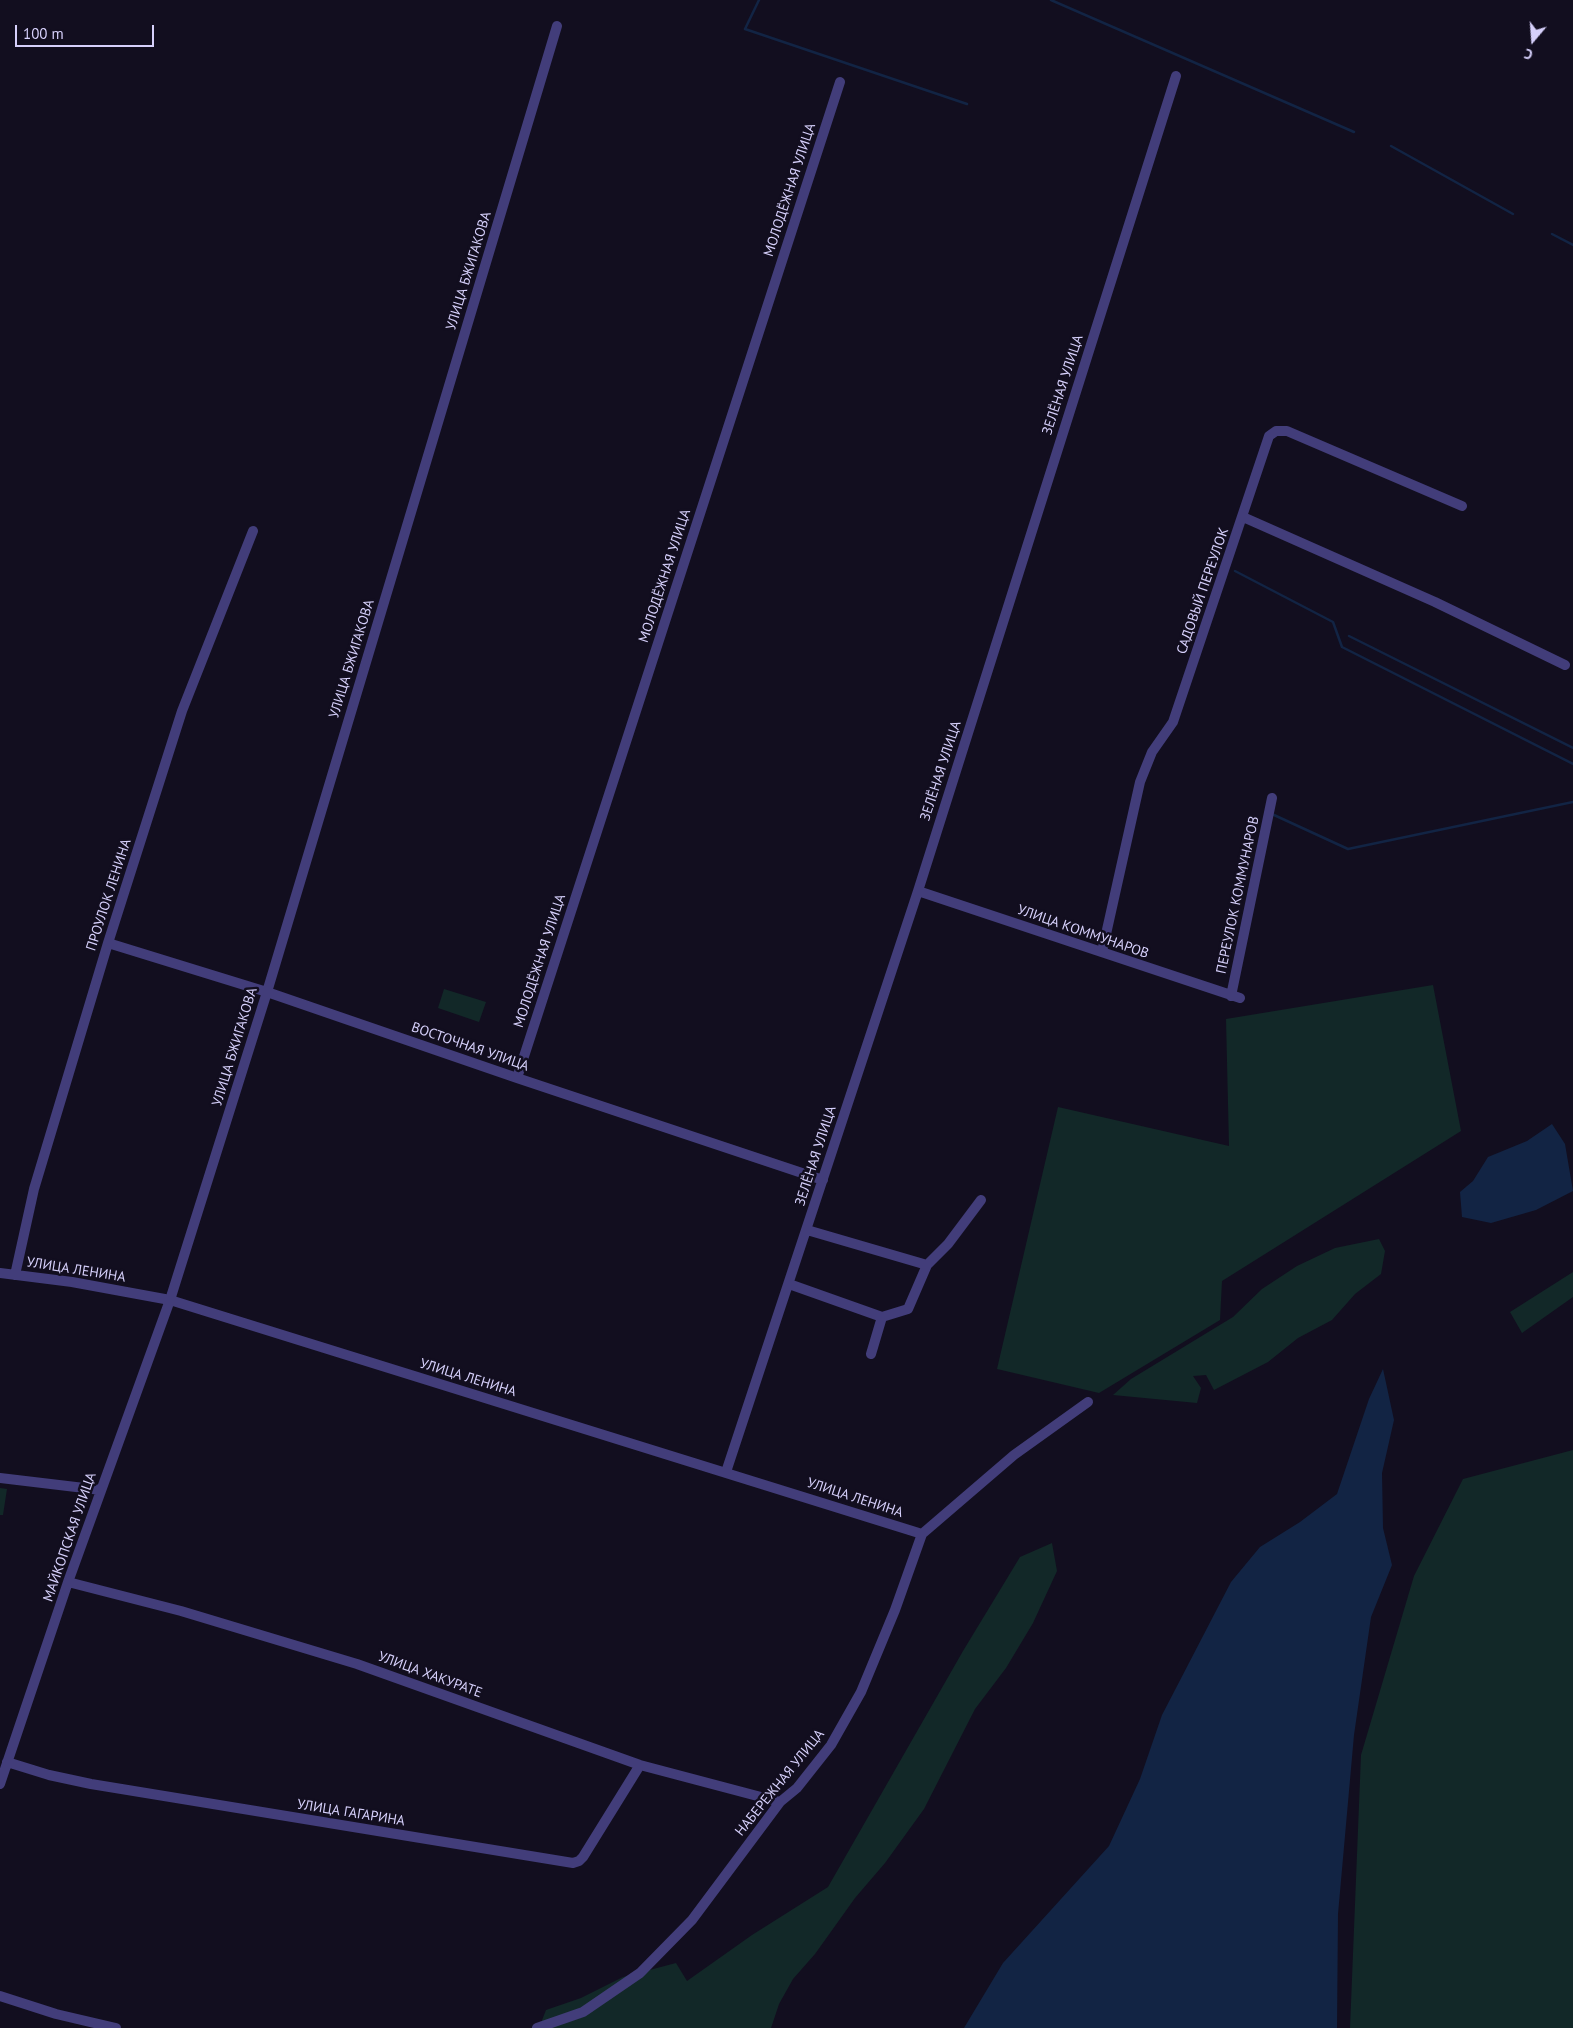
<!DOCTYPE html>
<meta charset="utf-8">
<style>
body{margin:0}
#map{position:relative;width:1573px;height:2028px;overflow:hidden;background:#120e1f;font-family:"PT Sans",sans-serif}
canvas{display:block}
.north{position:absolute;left:1508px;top:15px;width:50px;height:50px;-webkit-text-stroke:4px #120e1f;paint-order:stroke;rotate:198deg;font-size:14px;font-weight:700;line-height:20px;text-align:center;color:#d6d0fb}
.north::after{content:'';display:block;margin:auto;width:18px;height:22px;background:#d6d0fb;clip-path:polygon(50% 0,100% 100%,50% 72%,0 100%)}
.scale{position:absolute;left:15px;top:25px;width:139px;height:22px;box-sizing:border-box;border:2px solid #d6d0fb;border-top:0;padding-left:6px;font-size:15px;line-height:18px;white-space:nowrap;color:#d6d0fb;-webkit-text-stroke:4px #120e1f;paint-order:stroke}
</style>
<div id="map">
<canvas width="1573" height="2028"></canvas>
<div class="north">С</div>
<div class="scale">100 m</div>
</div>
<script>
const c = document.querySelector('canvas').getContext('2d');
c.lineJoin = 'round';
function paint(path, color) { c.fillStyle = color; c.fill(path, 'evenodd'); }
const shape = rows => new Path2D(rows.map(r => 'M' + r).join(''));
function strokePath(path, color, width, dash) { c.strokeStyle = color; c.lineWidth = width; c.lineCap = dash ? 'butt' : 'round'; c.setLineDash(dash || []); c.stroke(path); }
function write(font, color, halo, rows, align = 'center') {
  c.font = font + ' "PT Sans",sans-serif'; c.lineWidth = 5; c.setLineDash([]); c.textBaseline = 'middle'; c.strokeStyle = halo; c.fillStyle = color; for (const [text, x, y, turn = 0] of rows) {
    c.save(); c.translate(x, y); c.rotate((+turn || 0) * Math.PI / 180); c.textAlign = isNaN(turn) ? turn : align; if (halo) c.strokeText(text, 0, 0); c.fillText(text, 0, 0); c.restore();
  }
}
const green = shape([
 [1433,985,1461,1131,1222,1281,1220,1320,1099,1393,997,1369,1058,1107,1229,1146,1226,1019],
 [444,989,486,1002,479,1022,438,1008],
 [1379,1239,1385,1251,1381,1274,1355,1294,1332,1320,1298,1338,1268,1362,1214,1390,1206,1375,1193,1376,1201,1388,1197,1403,1113,1395,1131,1379,1233,1317,1262,1289,1297,1266,1335,1248],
 [1573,1272,1573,1297,1522,1333,1510,1312],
 [1573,1450,1573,2028,1350,2028,1361,1755,1414,1576,1463,1479],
 [0,1488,7,1489,3,1515,0,1515],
 [1052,1543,1057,1571,1033,1623,1006,1668,975,1709,924,1809,885,1863,855,1898,815,1954,793,1979,779,2004,771,2028,539,2028,546,2010,581,1998,623,1977,676,1963,687,1981,752,1935,828,1887,963,1651,1020,1557]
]);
const water = shape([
 [1552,1124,1565,1144,1573,1191,1536,1210,1491,1223,1462,1217,1460,1192,1473,1181,1488,1157,1527,1141],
 [1383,1369,1394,1420,1382,1473,1383,1528,1392,1565,1371,1617,1354,1735,1338,1914,1337,2028,964,2028,1003,1963,1109,1846,1140,1779,1162,1715,1231,1582,1260,1547,1300,1522,1337,1494,1369,1399]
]);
const stream = shape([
 [759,0,745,29,967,104],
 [1051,0,1354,132],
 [1391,146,1513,214],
 [1552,234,1573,245],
 [1235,571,1333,622,1342,647,1573,764],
 [1349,636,1573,748],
 [1274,815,1348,849,1573,802]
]);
const street = shape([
 [1243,517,1435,602,1565,665],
 [918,891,1240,998],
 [108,943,267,992,517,1078,823,1180],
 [1102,952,1140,782,1152,752,1173,722,1269,436,1276,431,1287,431,1462,506],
 [1231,996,1272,798],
 [517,1078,840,82],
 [807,1230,927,1265,948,1244,981,1200],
 [0,1273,72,1282,170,1300,922,1534],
 [15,1275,34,1189,108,943,182,711,253,531],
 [789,1284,882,1317,871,1354],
 [882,1317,908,1309,927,1265],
 [726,1472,918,891,1176,76],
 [0,1478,101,1490],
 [68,1582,181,1611,357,1664,640,1765,780,1802],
 [7,1762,49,1775,91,1784,573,1863,579,1861,583,1857,640,1765],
 [0,1784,68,1582,170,1300,267,992,557,26],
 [0,1996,56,2014,116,2028],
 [537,2028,583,2012,640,1973,692,1920,780,1802,797,1788,831,1745,861,1692,895,1610,922,1534,1014,1455,1088,1402]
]);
const streetNames = [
 ["МОЛОДЁЖНАЯ УЛИЦА",790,190,-72],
 ["УЛИЦА БЖИГАКОВА",469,271,-73],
 ["ЗЕЛЁНАЯ УЛИЦА",1063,385,-72],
 ["МОЛОДЁЖНАЯ УЛИЦА",665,576,-72],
 ["САДОВЫЙ ПЕРЕУЛОК",1203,591,-71],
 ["УЛИЦА БЖИГАКОВА",352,659,-73],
 ["ЗЕЛЁНАЯ УЛИЦА",941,771,-72],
 ["ПРОУЛОК ЛЕНИНА",109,895,-72],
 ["ПЕРЕУЛОК КОММУНАРОВ",1238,895,-78],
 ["УЛИЦА КОММУНАРОВ",1083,932,19],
 ["МОЛОДЁЖНАЯ УЛИЦА",540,961,-72],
 ["УЛИЦА БЖИГАКОВА",235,1047,-73],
 ["ВОСТОЧНАЯ УЛИЦА",470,1047,19],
 ["ЗЕЛЁНАЯ УЛИЦА",816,1156,-72],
 ["УЛИЦА ЛЕНИНА",76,1270,9],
 ["УЛИЦА ЛЕНИНА",468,1378,17],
 ["УЛИЦА ЛЕНИНА",855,1498,18],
 ["МАЙКОПСКАЯ УЛИЦА",70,1537,-71],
 ["УЛИЦА ХАКУРАТЕ",430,1675,20],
 ["НАБЕРЕЖНАЯ УЛИЦА",780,1783,-51],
 ["УЛИЦА ГАГАРИНА",351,1813,9]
];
paint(green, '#122828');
paint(water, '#122444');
strokePath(stream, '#122444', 2.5);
strokePath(street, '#423d7a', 10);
write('14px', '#d6d0fb', '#120e1f', streetNames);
</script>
